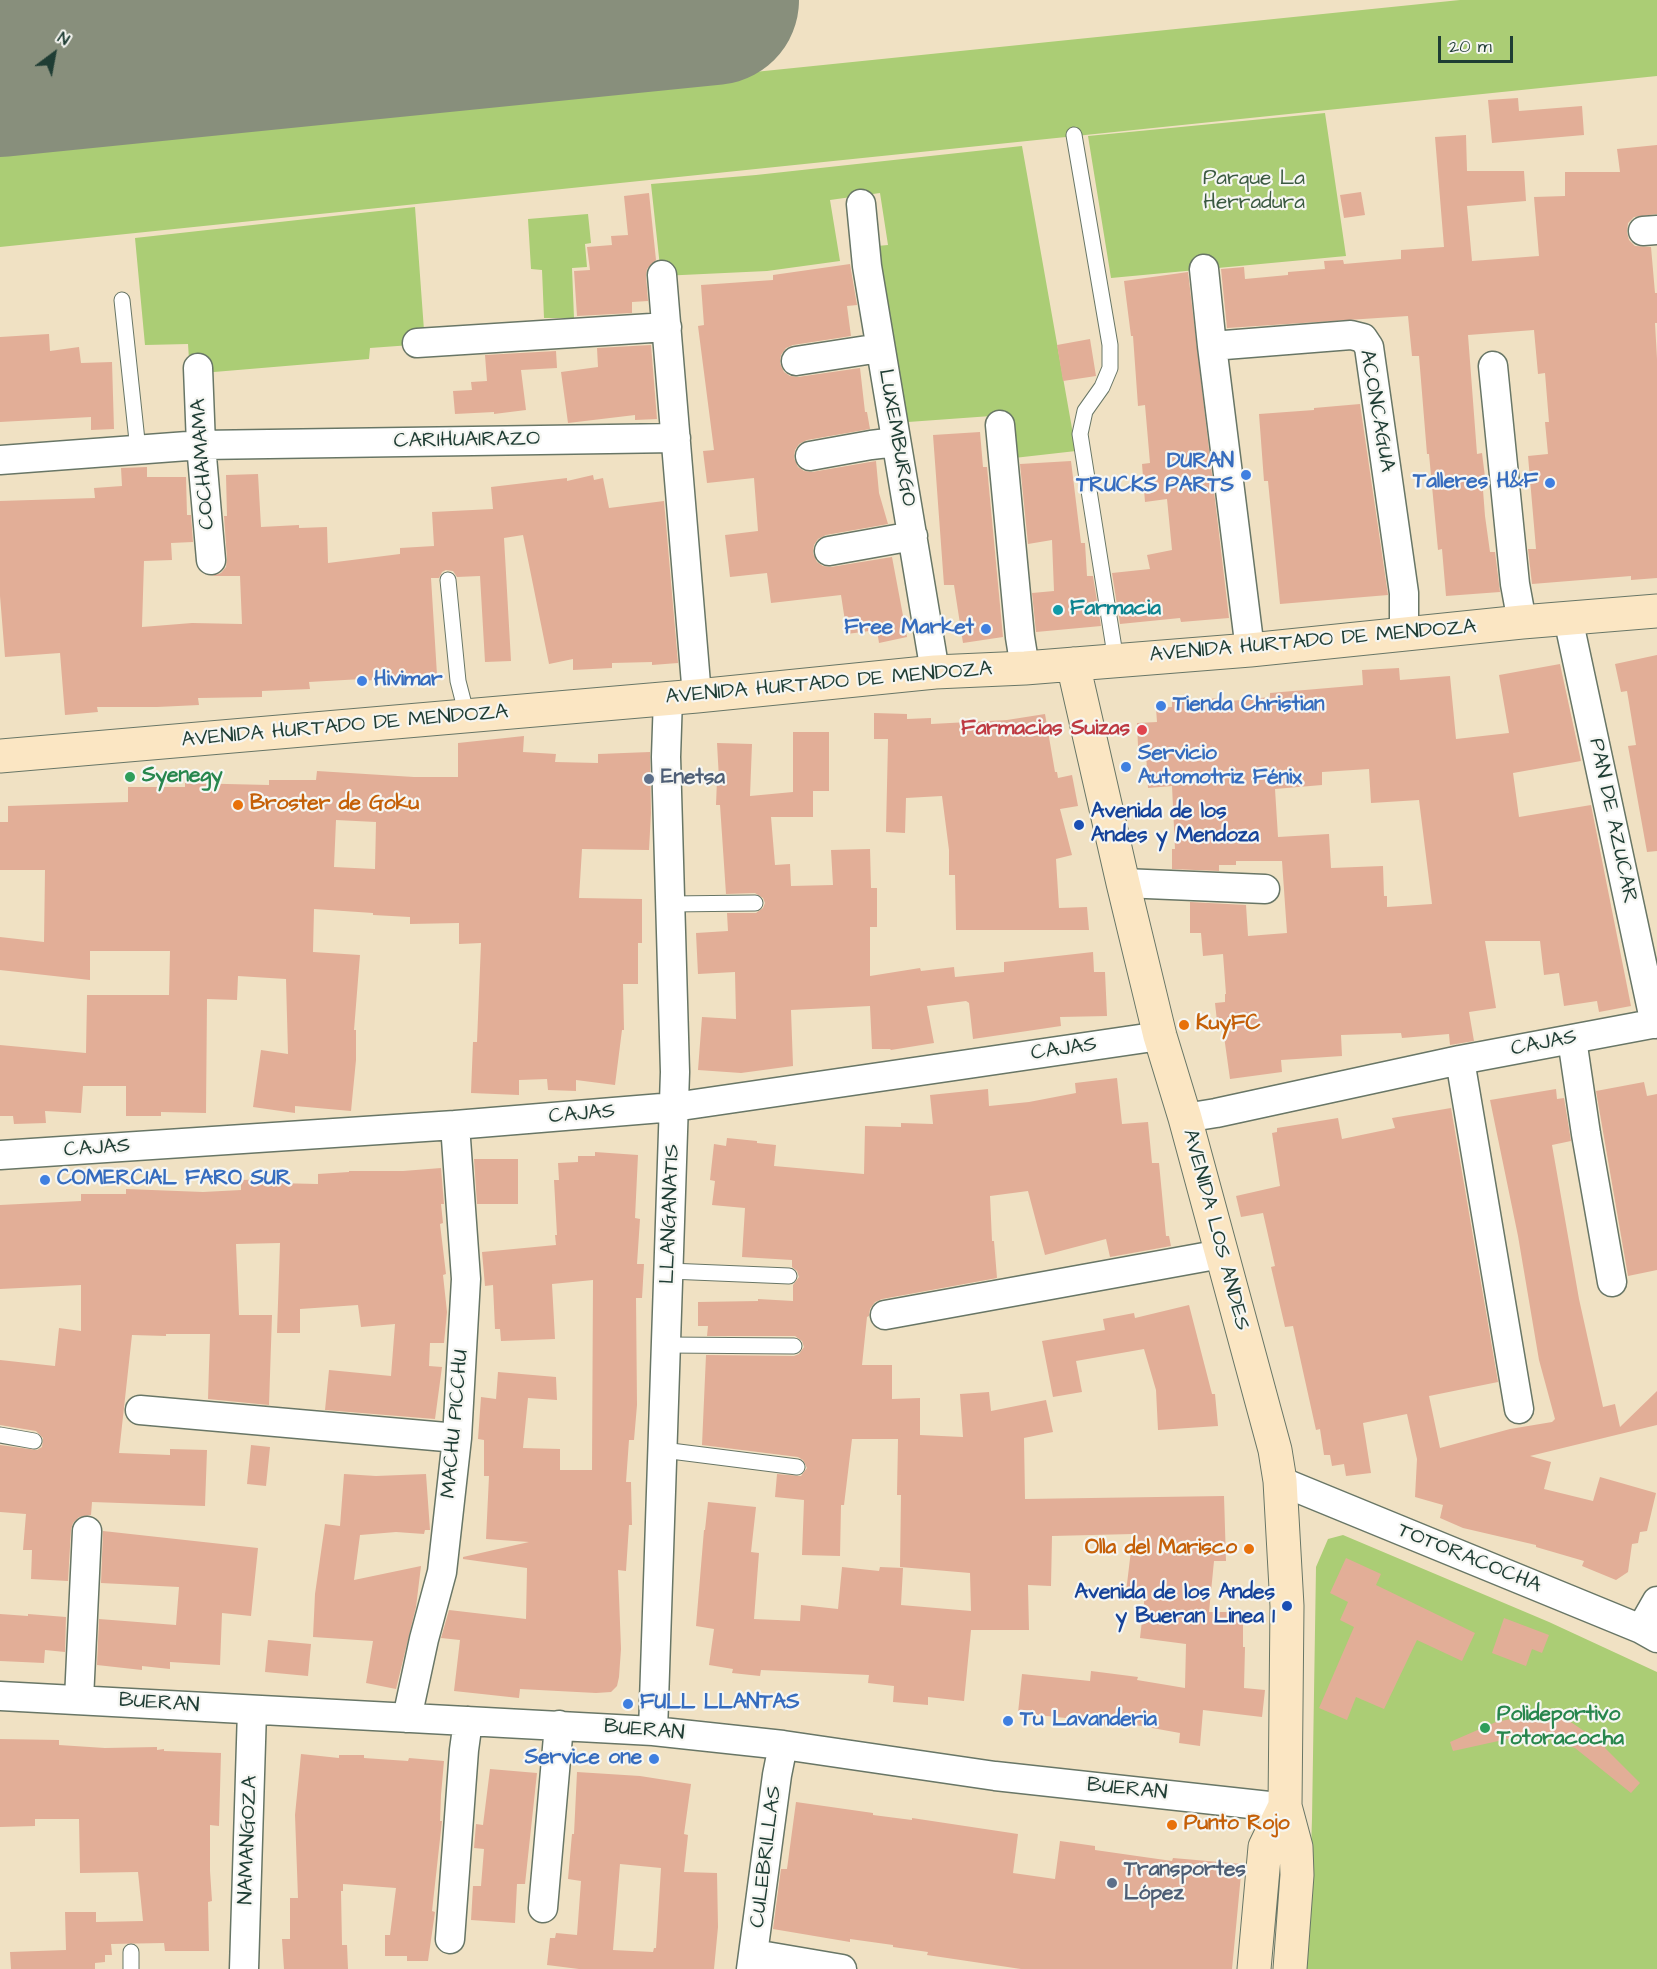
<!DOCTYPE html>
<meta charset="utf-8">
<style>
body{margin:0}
#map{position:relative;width:1657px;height:1969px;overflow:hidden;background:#f0e1c3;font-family:"Architects Daughter",sans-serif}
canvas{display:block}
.north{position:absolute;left:24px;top:24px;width:60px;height:60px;-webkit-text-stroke:4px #f6f6f2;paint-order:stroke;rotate:32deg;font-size:16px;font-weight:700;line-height:24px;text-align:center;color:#1f3d34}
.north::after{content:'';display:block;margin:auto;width:21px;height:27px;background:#1f3d34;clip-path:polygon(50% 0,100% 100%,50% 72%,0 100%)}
.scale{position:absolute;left:1438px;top:36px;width:75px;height:27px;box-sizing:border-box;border:3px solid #1f3d34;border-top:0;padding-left:8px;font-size:18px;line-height:21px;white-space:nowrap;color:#1f3d34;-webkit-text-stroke:4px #f6f6f2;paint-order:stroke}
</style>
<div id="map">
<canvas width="1657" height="1969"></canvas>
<div class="north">N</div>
<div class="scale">20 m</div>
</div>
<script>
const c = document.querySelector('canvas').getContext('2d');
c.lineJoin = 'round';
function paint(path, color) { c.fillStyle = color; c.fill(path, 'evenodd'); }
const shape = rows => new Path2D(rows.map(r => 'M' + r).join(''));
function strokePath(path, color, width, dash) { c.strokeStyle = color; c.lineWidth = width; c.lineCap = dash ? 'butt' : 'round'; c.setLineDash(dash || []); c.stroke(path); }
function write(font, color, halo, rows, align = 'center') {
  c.font = font + ' "Architects Daughter",sans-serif'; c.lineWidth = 4.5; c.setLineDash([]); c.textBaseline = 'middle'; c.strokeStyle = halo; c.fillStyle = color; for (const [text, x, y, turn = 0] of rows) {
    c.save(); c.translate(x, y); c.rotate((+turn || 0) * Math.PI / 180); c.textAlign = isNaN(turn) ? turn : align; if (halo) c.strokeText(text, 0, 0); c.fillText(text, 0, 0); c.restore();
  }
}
const green = shape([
 [1460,0,1657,0,1657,76,0,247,0,149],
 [1325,113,1346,256,1111,278,1088,136],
 [1022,146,1076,451,1014,458,1005,415,908,422,877,246,888,245,880,193,830,200,840,261,767,271,661,276,651,184,756,175],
 [415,207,425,344,370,348,369,359,190,374,188,344,145,345,135,238],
 [588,214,591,243,585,244,587,267,572,268,574,318,544,318,542,270,531,269,528,219],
 [1343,1535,1549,1622,1657,1672,1657,1969,1307,1969,1312,1819,1316,1567,1328,1539]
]);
const runway = shape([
 [0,72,714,0]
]);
const building = shape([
 [1518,98,1519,111,1582,106,1584,135,1492,143,1488,100],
 [1466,135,1467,171,1524,171,1526,201,1467,206,1472,261,1539,256,1534,197,1565,196,1565,172,1620,172,1617,149,1657,145,1657,214,1634,217,1628,223,1627,232,1629,240,1635,246,1651,247,1655,293,1657,293,1657,323,1655,323,1657,359,1657,578,1631,580,1631,576,1532,584,1528,549,1536,549,1528,456,1548,454,1545,422,1549,422,1545,373,1538,374,1534,330,1468,335,1477,454,1482,453,1485,477,1482,477,1485,516,1490,552,1495,552,1500,592,1446,596,1442,549,1438,550,1429,454,1427,454,1419,356,1412,356,1408,316,1227,328,1221,269,1244,267,1245,279,1288,275,1288,272,1325,269,1324,261,1343,260,1344,264,1401,259,1401,250,1444,247,1435,137],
 [1361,192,1365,215,1344,218,1340,195],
 [649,193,656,260,647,269,646,276,648,301,632,302,632,313,577,316,574,271,590,270,587,247,612,245,611,236,628,235,624,196],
 [850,264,857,305,847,306,851,336,793,345,786,348,781,355,780,363,784,372,790,376,798,377,860,368,865,412,867,412,870,429,807,440,799,444,795,450,794,458,798,467,804,471,812,472,876,461,879,493,888,524,826,535,818,539,814,545,813,553,817,562,823,566,831,567,892,557,907,637,879,643,877,630,847,634,841,595,771,603,767,573,730,577,725,535,758,531,754,478,707,483,703,451,714,450,698,326,704,325,701,285,773,280,773,275],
 [1188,272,1229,618,1181,622,1180,618,1120,624,1112,573,1150,569,1147,555,1172,550,1167,499,1145,502,1142,464,1150,463,1145,405,1138,406,1133,336,1131,336,1124,281],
 [49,334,50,351,79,347,81,363,112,362,114,429,91,430,91,417,0,422,0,337],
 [1090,339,1096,376,1063,381,1057,345],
 [651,345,657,419,635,420,635,415,568,423,561,372,598,367,597,348],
 [556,351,557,368,521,370,526,410,494,414,494,412,455,414,453,391,472,390,471,382,487,381,485,355],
 [1360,404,1388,595,1280,604,1268,481,1264,481,1259,414,1314,410,1314,408],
 [980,432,983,467,987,467,1003,637,963,643,954,585,944,585,933,435],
 [1071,461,1081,543,1085,543,1087,576,1093,576,1101,626,1036,632,1032,593,1054,591,1052,540,1028,544,1020,464],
 [147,467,147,477,186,477,187,515,191,515,193,542,171,543,172,560,144,561,142,627,192,623,242,624,240,576,212,576,221,573,226,567,227,559,224,516,227,516,226,475,258,474,261,527,299,525,299,528,327,527,328,563,400,554,400,548,434,546,432,512,493,509,491,487,567,478,567,481,593,475,594,480,603,478,609,508,664,501,678,663,652,665,652,662,612,663,612,668,573,670,573,659,549,664,523,535,504,538,511,661,485,662,480,576,457,577,453,571,446,570,442,572,439,578,431,578,437,675,362,681,362,679,309,682,310,689,262,691,262,697,198,698,199,705,157,707,97,707,98,712,65,715,60,653,5,657,0,596,0,501,95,498,94,488,122,486,121,468],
 [1657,655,1657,851,1647,852,1628,746,1636,745,1627,691,1621,692,1615,664],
 [1560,664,1581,761,1513,773,1519,817,1591,805,1631,1006,1599,1012,1597,1001,1564,1006,1559,973,1544,975,1540,941,1485,941,1496,1008,1469,1012,1474,1041,1450,1045,1449,1034,1402,1038,1401,1033,1341,1035,1342,1056,1281,1060,1282,1072,1230,1079,1223,1029,1218,1030,1215,1003,1225,1002,1225,994,1226,994,1223,954,1203,956,1201,933,1190,933,1190,902,1246,905,1248,936,1287,933,1282,861,1236,861,1236,865,1219,865,1219,871,1172,869,1172,849,1175,849,1172,786,1148,788,1146,753,1142,753,1142,746,1138,746,1137,723,1157,722,1156,708,1172,707,1172,701,1221,698,1221,702,1270,697,1270,693,1363,685,1362,670,1399,668,1400,680,1450,676,1456,739,1509,733,1499,675],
 [1369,769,1371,803,1419,800,1432,904,1387,907,1387,896,1384,896,1383,866,1331,868,1329,834,1278,837,1275,789,1322,785,1322,772],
 [874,713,907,714,907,719,931,718,931,724,1007,720,1045,714,1055,772,1057,772,1058,778,1072,775,1078,806,1060,809,1072,855,1056,859,1059,908,1087,907,1089,930,956,930,955,875,949,875,949,850,942,796,906,798,905,833,886,832,888,739,874,739],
 [793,732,829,732,829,791,813,791,813,817,771,817,775,865,790,864,791,886,833,885,831,850,870,849,871,888,877,888,877,927,870,927,870,976,920,968,921,971,954,967,955,977,1004,972,1004,962,1093,952,1094,972,1105,972,1107,1016,1060,1017,1061,1026,973,1039,969,1003,966,1001,927,1006,934,1043,891,1050,890,1049,872,1049,870,1006,791,1010,793,1066,741,1073,698,1070,702,1017,736,1019,735,972,698,974,696,933,728,931,727,913,756,913,763,908,765,903,763,898,755,893,726,894,720,805,716,805,717,779,719,779,717,743,752,744,750,796,793,792],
 [524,736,523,752,556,754,555,762,598,763,598,754,650,752,651,813,649,850,582,849,579,898,642,899,642,943,638,943,638,984,623,984,624,1030,622,1030,615,1085,576,1080,576,1091,548,1090,547,1079,519,1080,519,1095,471,1093,473,1042,477,1042,481,943,459,944,459,923,410,924,410,917,373,915,373,913,314,909,313,952,360,955,354,1030,356,1030,356,1060,351,1111,295,1106,295,1113,253,1107,261,1050,288,1054,286,979,238,976,237,1000,207,999,206,1113,161,1112,161,1116,126,1116,126,1086,83,1086,81,1113,45,1111,46,1123,14,1124,13,1116,0,1116,0,1045,86,1053,87,995,169,995,170,951,90,951,90,980,0,970,0,937,44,942,45,870,0,870,0,822,8,822,8,806,128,802,128,787,185,787,185,783,269,785,269,780,316,780,317,771,414,777,458,777,458,743],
 [336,820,376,822,375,869,334,867],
 [1117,1078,1122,1124,1148,1122,1152,1163,1159,1163,1166,1236,1169,1236,1171,1246,1110,1257,1106,1239,1045,1255,1028,1191,990,1196,992,1241,994,1241,997,1278,882,1299,875,1302,870,1309,869,1316,867,1317,862,1365,892,1365,892,1399,920,1398,920,1435,963,1437,960,1394,989,1392,991,1411,1046,1400,1053,1432,1024,1438,1025,1499,1224,1496,1226,1561,1214,1561,1209,1612,1243,1612,1243,1647,1245,1647,1244,1688,1265,1690,1262,1717,1203,1710,1200,1746,1179,1743,1180,1733,1130,1724,1130,1728,1084,1722,1085,1720,1018,1713,1022,1674,1090,1681,1091,1671,1138,1677,1137,1680,1185,1688,1186,1644,1140,1638,1145,1594,1126,1592,1133,1534,1052,1536,1051,1586,1028,1585,1029,1630,971,1630,964,1701,928,1697,928,1705,893,1702,894,1686,868,1683,869,1675,761,1670,760,1676,732,1673,733,1669,709,1665,714,1629,696,1626,704,1530,705,1530,708,1502,756,1507,751,1552,759,1553,754,1619,800,1621,801,1605,838,1609,842,1567,879,1571,880,1567,903,1568,901,1605,971,1611,970,1573,900,1567,901,1495,897,1495,898,1439,852,1439,844,1505,841,1505,840,1556,802,1555,804,1500,775,1497,777,1474,801,1476,807,1468,803,1460,798,1457,702,1445,706,1355,794,1356,799,1354,804,1347,802,1341,795,1336,707,1336,708,1326,698,1326,698,1302,758,1301,758,1299,793,1301,793,1285,799,1277,797,1271,792,1267,792,1260,742,1257,745,1208,712,1205,715,1181,710,1180,714,1144,726,1146,727,1138,757,1141,757,1143,776,1145,774,1166,864,1174,865,1126,901,1127,901,1123,933,1124,930,1095,988,1089,989,1106,1029,1102,1076,1093,1075,1083],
 [1644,1082,1647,1096,1657,1094,1657,1270,1628,1276,1596,1091],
 [1556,1089,1557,1099,1564,1098,1571,1141,1552,1145,1579,1299,1603,1407,1615,1404,1620,1427,1657,1391,1657,1425,1530,1456,1551,1462,1544,1489,1593,1501,1600,1477,1656,1493,1647,1531,1640,1532,1638,1543,1632,1544,1628,1572,1616,1580,1582,1566,1584,1561,1536,1547,1536,1545,1463,1528,1440,1518,1443,1505,1415,1497,1417,1459,1407,1414,1363,1423,1371,1473,1346,1476,1344,1464,1332,1466,1330,1455,1324,1455,1320,1429,1316,1430,1293,1326,1285,1327,1271,1267,1275,1266,1263,1213,1241,1217,1236,1196,1280,1186,1272,1133,1277,1132,1277,1128,1338,1118,1342,1139,1395,1128,1392,1118,1451,1108,1498,1382,1429,1396,1440,1448,1510,1429,1552,1422,1555,1419,1539,1360,1518,1236,1490,1100],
 [595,1152,638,1155,635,1218,640,1219,637,1264,644,1264,642,1298,636,1298,637,1405,634,1440,629,1440,626,1482,631,1482,632,1525,629,1525,626,1571,618,1570,621,1649,619,1677,617,1686,611,1692,596,1693,520,1689,519,1698,454,1691,460,1640,441,1638,449,1610,526,1619,527,1568,463,1559,463,1557,529,1542,486,1539,489,1476,484,1476,484,1440,478,1439,481,1397,496,1399,498,1372,556,1377,557,1400,528,1398,523,1448,560,1449,560,1470,592,1470,593,1280,552,1284,555,1339,501,1341,500,1329,495,1329,493,1285,485,1286,482,1252,556,1245,555,1235,557,1235,554,1180,559,1180,558,1163,578,1162,578,1156,595,1156],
 [474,1159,518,1159,518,1204,477,1204],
 [441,1168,444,1204,441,1204,443,1223,440,1224,446,1274,443,1275,447,1312,444,1343,430,1343,429,1366,442,1367,435,1419,325,1410,329,1370,391,1376,395,1324,361,1327,358,1305,300,1309,300,1333,277,1333,280,1243,236,1244,239,1315,272,1315,269,1405,208,1399,210,1334,166,1334,166,1336,132,1335,119,1453,170,1455,170,1449,207,1450,205,1506,92,1502,91,1515,79,1517,73,1523,71,1530,68,1581,31,1579,32,1550,23,1550,26,1514,0,1512,0,1445,37,1450,42,1447,43,1438,36,1431,0,1425,0,1360,55,1366,59,1328,81,1331,81,1285,0,1289,0,1205,81,1201,81,1194,126,1194,126,1189,203,1192,241,1190,241,1180,275,1179,275,1183,318,1184,318,1174,349,1172,349,1171,403,1171],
 [1189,1305,1212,1394,1215,1394,1218,1426,1158,1430,1156,1390,1144,1349,1076,1361,1082,1392,1053,1397,1042,1341,1105,1330,1103,1319,1134,1313,1135,1318],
 [251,1445,270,1447,266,1486,247,1484],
 [344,1474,376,1476,426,1474,430,1530,425,1530,424,1534,396,1532,360,1535,354,1580,421,1566,416,1607,396,1689,366,1683,373,1641,313,1637,315,1594,325,1524,340,1526],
 [103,1531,258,1548,251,1616,222,1613,220,1665,170,1662,170,1669,142,1666,142,1670,97,1665,99,1619,176,1625,179,1587,101,1583],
 [1346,1558,1381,1574,1376,1585,1475,1633,1462,1661,1417,1640,1384,1709,1356,1697,1347,1720,1319,1708,1354,1627,1340,1620,1348,1602,1330,1593],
 [0,1614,28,1616,28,1614,66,1617,65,1652,45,1650,44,1663,0,1661],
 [1504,1618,1549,1635,1542,1653,1532,1649,1526,1666,1492,1653],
 [268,1640,311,1644,308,1676,265,1672],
 [1550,1708,1584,1731,1608,1740,1605,1748,1640,1783,1631,1793,1575,1748,1546,1738,1521,1736,1453,1751,1450,1742,1496,1722,1520,1717,1542,1718],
 [0,1739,59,1740,59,1745,105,1748,157,1747,157,1750,164,1749,164,1751,221,1753,219,1826,210,1825,210,1871,212,1901,208,1902,209,1951,165,1951,164,1943,111,1944,112,1955,105,1955,105,1962,95,1963,95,1969,11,1969,10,1952,66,1950,65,1912,96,1912,96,1922,143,1921,138,1872,80,1873,79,1819,35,1819,35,1826,0,1827],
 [301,1754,339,1758,339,1755,364,1755,364,1758,408,1761,409,1758,444,1761,441,1795,440,1821,442,1821,432,1911,435,1912,428,1961,407,1961,407,1956,385,1956,385,1935,390,1935,396,1888,343,1884,343,1891,341,1891,342,1945,347,1945,348,1969,284,1969,282,1939,290,1939,290,1898,298,1898,295,1815],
 [490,1769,537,1773,525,1884,517,1884,515,1923,471,1920,473,1886,481,1886,484,1849,474,1848,476,1824,483,1825],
 [577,1772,640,1776,691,1784,684,1834,688,1835,684,1872,717,1873,718,1927,714,1969,579,1969,547,1965,550,1938,555,1938,556,1933,577,1935,581,1881,568,1879,572,1834,574,1834],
 [620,1864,661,1868,656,1948,654,1948,653,1952,613,1950],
 [796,1802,873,1813,873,1815,912,1820,912,1818,1018,1834,1013,1873,1055,1879,1060,1841,1095,1846,1095,1850,1172,1861,1173,1858,1242,1864,1232,1969,1021,1969,927,1955,928,1952,893,1947,893,1945,850,1939,850,1942,773,1929,781,1869,787,1869]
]);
const lane = shape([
 [1074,135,1110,345,1110,368,1102,387,1085,411,1080,434,1116,661],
 [122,300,138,450],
 [448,580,458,681,467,716],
 [670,904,755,903],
 [669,1271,789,1276],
 [667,1345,794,1346],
 [0,1435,34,1441],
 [663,1450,797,1467],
 [131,1952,131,1969]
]);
const street = shape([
 [861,204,867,266,935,672],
 [1643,231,1657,230],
 [1204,269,1212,346],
 [662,275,697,696],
 [417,343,667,327],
 [796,361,880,348],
 [1493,366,1515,584,1522,622],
 [198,368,201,445,211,560],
 [1000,425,1020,637,1025,668],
 [810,456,871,445,896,442],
 [0,460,201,445,676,438],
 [829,551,913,536],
 [1568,618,1655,1024],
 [1250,650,1212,346,1351,335,1363,338,1369,347,1404,593,1404,635],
 [1123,883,1265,889],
 [1572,1039,1586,1134,1612,1282],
 [1460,1060,1519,1409],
 [1185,1118,1216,1113,1460,1060,1657,1023],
 [0,1155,455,1125,674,1107,1160,1036],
 [885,1315,1221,1254],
 [140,1410,457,1438],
 [1280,1481,1641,1629,1657,1638],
 [1641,1629,1657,1601],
 [0,1696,653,1731,783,1745,995,1776,1269,1806,1285,1806],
 [79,1699,87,1531],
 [407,1718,424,1639,442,1572,457,1438,466,1279,455,1125],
 [653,1731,675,1072,666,757,668,697],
 [543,1908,559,1725],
 [450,1939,464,1750,468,1721],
 [754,1954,842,1969],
 [244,1969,252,1710],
 [751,1969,777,1775,783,1745]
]);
const secondary = shape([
 [1073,664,1123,883,1160,1036,1185,1118,1275,1450,1280,1481,1287,1606,1285,1806,1296,1847,1297,1875,1290,1969],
 [0,756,697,696,935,672,1025,668,1250,650,1522,622,1657,611],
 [1254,1969,1265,1847,1285,1806]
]);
const markers = [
 [1246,475,6,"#3f7fe0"],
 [1550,483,6,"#3f7fe0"],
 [1058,610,6,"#0f9aa8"],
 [986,629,6,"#3f7fe0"],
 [362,681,6,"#3f7fe0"],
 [1161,706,6,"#3f7fe0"],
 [1142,730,6,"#e0444e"],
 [1126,767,6,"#3f7fe0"],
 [130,777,6,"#2e9e5b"],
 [649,779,6,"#5c6f8a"],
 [238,805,6,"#e8710a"],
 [1079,825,6,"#1a4fb4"],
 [1184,1025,6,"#e8710a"],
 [45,1180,6,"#3f7fe0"],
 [1249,1549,6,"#e8710a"],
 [1287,1606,6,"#1a4fb4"],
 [628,1704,6,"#3f7fe0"],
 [1008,1721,6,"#3f7fe0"],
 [1485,1728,6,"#2e9e5b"],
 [654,1759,6,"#3f7fe0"],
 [1172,1825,6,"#e8710a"],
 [1112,1883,6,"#5c6f8a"]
];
const parkNames = [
 ["Parque La",1254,180],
 ["Herradura",1254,204]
];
const streetNames = [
 ["ACONCAGUA",1376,411,80],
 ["LUXEMBURGO",896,438,80],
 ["CARIHUAIRAZO",467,441,-1],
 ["COCHAMAMA",204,464,-94],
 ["AVENIDA HURTADO DE MENDOZA",1313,642,-5],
 ["AVENIDA HURTADO DE MENDOZA",829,684,-5],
 ["AVENIDA HURTADO DE MENDOZA",345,727,-5],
 ["PAN DE AZUCAR",1612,821,78],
 ["CAJAS",1544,1044,-11],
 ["CAJAS",1064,1050,-8],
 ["CAJAS",582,1115,-5],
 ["CAJAS",97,1149,-4],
 ["LLANGANATIS",671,1214,-88],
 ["AVENIDA LOS ANDES",1215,1230,75],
 ["MACHU PICCHU",456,1424,-85],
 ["TOTORACOCHA",1469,1559,22],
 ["BUERAN",159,1704,4],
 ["BUERAN",644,1731,5],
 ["BUERAN",1127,1790,6],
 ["NAMANGOZA",249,1840,-88],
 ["CULEBRILLAS",767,1857,-83]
];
const shopNames = [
 ["DURAN",1234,463,"right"],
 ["TRUCKS PARTS",1234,487,"right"],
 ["Talleres H&F",1538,483,"right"],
 ["Free Market",974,629,"right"],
 ["Hivimar",374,681],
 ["Tienda Christian",1173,706],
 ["Servicio",1138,755],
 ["Automotriz Fénix",1138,779],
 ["COMERCIAL FARO SUR",57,1180],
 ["FULL LLANTAS",640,1704],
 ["Tu Lavanderia",1020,1721],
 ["Service one",642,1759,"right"]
];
const cultureNames = [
 ["Farmacia",1070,610]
];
const healthNames = [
 ["Farmacias Suizas",1130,730]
];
const leisureNames = [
 ["Syenegy",142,777],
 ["Polideportivo",1497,1716],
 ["Totoracocha",1497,1740]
];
const serviceNames = [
 ["Enetsa",661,779],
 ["Transportes",1124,1871],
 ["López",1124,1895]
];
const foodNames = [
 ["Broster de Goku",250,805],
 ["KuyFC",1196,1025],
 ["Olla del Marisco",1237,1549,"right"],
 ["Punto Rojo",1184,1825]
];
const transitNames = [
 ["Avenida de los",1091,813],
 ["Andes y Mendoza",1091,837],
 ["Avenida de los Andes",1275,1594,"right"],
 ["y Bueran Linea 1",1275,1618,"right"]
];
paint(green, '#abcd75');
strokePath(runway, '#888f7c', 170);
paint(building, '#e2ae97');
strokePath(lane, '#687666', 17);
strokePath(street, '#687666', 31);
strokePath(secondary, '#687666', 35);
strokePath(lane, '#fff', 15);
strokePath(street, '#fff', 28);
strokePath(secondary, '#fbe6c3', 33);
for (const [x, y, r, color] of markers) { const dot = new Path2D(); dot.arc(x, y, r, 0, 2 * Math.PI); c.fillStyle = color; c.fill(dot); strokePath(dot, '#f6f6f2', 2); }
write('21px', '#3b5a41', '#f6f6f2', parkNames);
write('21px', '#1f3d34', '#f6f6f2', streetNames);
write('bold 21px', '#366cbe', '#f6f6f2', shopNames, 'left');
write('bold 21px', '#0d838f', '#f6f6f2', cultureNames, 'left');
write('bold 21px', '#be3a42', '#f6f6f2', healthNames, 'right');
write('bold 21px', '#27864d', '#f6f6f2', leisureNames, 'left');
write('bold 21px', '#4e5e75', '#f6f6f2', serviceNames, 'left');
write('bold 21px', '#c56008', '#f6f6f2', foodNames, 'left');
write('bold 21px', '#164399', '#f6f6f2', transitNames, 'left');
</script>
